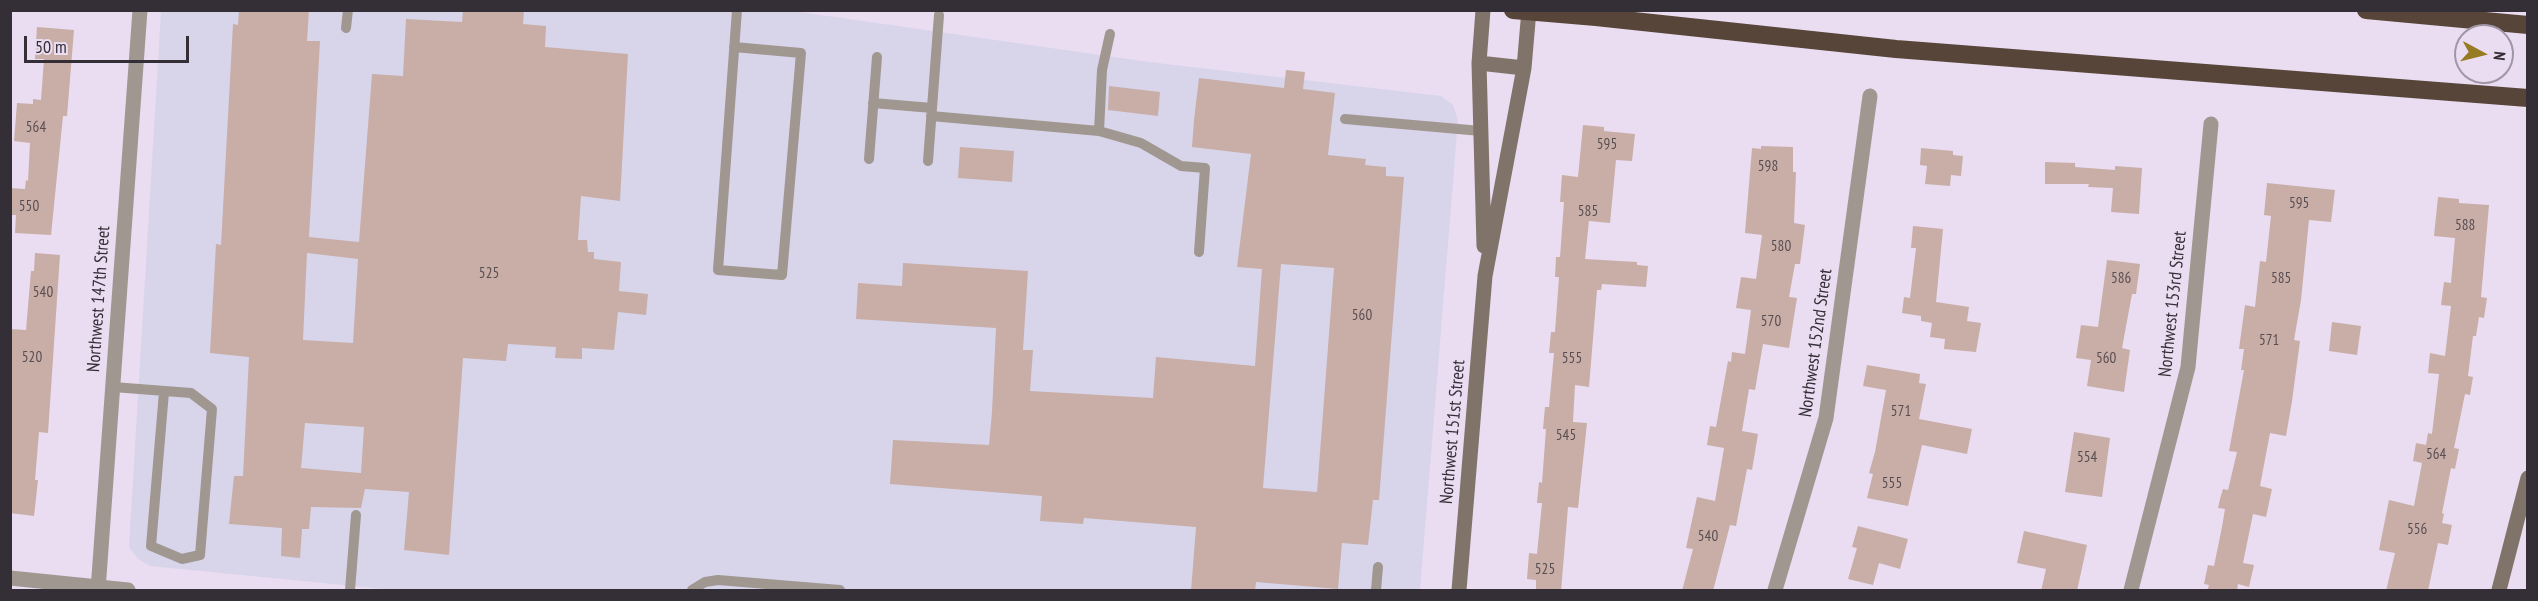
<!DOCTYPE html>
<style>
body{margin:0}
#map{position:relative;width:2538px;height:601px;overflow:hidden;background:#eadcf1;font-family:"PT Sans Narrow",sans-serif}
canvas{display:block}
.frame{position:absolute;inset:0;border:12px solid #342e36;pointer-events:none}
.north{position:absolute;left:2454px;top:24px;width:60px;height:60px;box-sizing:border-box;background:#eadcf1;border:2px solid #a196a6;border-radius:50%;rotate:97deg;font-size:16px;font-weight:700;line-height:24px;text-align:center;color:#342e36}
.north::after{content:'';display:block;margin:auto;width:21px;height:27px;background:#977b23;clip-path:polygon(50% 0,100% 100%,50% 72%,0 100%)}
.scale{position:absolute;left:24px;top:36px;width:165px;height:27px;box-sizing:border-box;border:3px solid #342e36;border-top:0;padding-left:8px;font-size:18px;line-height:21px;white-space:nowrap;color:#342e36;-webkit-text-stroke:4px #eadcf1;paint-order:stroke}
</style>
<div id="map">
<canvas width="2538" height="601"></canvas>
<div class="frame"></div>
<div class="north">N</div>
<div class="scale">50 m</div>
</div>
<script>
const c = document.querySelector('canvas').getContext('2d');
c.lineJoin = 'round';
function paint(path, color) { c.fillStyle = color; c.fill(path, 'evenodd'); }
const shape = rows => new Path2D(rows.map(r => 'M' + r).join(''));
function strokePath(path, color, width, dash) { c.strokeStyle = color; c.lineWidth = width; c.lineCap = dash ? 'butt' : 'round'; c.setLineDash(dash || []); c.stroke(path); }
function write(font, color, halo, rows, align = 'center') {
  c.font = font + ' "PT Sans Narrow",sans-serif'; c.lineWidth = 4.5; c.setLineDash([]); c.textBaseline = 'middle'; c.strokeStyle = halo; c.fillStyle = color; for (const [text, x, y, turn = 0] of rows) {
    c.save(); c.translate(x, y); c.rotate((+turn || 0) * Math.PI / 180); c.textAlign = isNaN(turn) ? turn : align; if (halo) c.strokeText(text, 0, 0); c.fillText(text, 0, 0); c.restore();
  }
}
const education = shape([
 [161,11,793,11,1149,62,1441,96,1453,105,1458,120,1420,590,394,590,150,566,138,559,129,547]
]);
const building = shape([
 [239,10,309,10,307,41,320,41,309,237,359,242,372,74,403,76,406,19,462,22,463,10,524,10,523,24,546,26,545,47,628,54,620,201,581,196,578,240,587,240,588,252,594,252,594,259,621,262,619,291,648,294,646,315,618,312,614,350,582,348,582,359,555,358,556,347,508,344,506,361,463,358,449,555,404,550,409,492,365,489,361,508,311,507,309,529,302,529,300,558,281,556,282,528,229,524,234,476,243,476,249,357,210,353,216,244,221,245,233,24,238,25],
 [307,253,358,259,353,343,303,340],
 [305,423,364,427,361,473,301,468],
 [37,27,74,30,67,116,63,116,51,235,15,233,16,215,10,215,10,188,25,189,26,180,28,181,30,143,14,141,17,103,33,104,33,99,41,100,44,59,35,59],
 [1286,70,1305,72,1303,89,1335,93,1328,155,1366,159,1365,165,1386,167,1386,176,1404,177,1379,500,1373,500,1368,545,1342,543,1338,589,1256,582,1255,591,1191,591,1196,527,1084,518,1083,524,1040,521,1042,496,890,484,893,440,989,445,992,412,996,328,856,319,858,283,902,286,903,263,1028,271,1023,350,1033,350,1030,391,1153,398,1156,357,1255,366,1262,269,1237,267,1251,154,1192,147,1194,120,1199,78,1284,88],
 [1281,264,1334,268,1317,492,1263,488],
 [1109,86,1160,92,1158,116,1108,110],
 [1583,125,1604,127,1604,131,1635,134,1632,161,1616,160,1610,223,1589,221,1585,259,1637,262,1637,265,1648,266,1646,287,1602,284,1601,290,1597,290,1589,387,1575,385,1573,422,1587,423,1578,508,1568,507,1561,591,1536,591,1536,580,1527,579,1529,553,1537,554,1542,503,1537,503,1539,482,1542,483,1546,429,1543,429,1545,407,1549,407,1554,353,1549,353,1551,332,1555,332,1559,277,1555,277,1556,257,1560,257,1564,202,1560,202,1562,175,1578,177],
 [1761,146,1793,147,1793,172,1796,172,1794,223,1805,225,1800,264,1795,264,1789,297,1797,298,1789,348,1763,344,1755,390,1749,389,1742,431,1758,434,1752,470,1747,469,1736,526,1730,525,1713,591,1682,591,1693,549,1686,548,1697,497,1715,501,1724,448,1707,445,1710,426,1716,427,1728,361,1731,362,1732,352,1745,354,1751,310,1736,308,1741,277,1756,279,1762,235,1745,233,1752,148,1761,149],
 [960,147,1014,151,1012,182,958,178],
 [1921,148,1953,151,1953,155,1963,156,1961,176,1951,175,1950,186,1925,184,1927,166,1920,165],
 [2045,162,2075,163,2075,167,2115,170,2115,166,2142,168,2139,214,2111,212,2113,188,2088,187,2089,184,2045,184],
 [2267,183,2335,190,2331,222,2309,220,2301,300,2294,340,2300,341,2292,401,2286,436,2270,433,2260,486,2272,489,2266,517,2253,514,2243,563,2254,565,2249,587,2238,584,2237,591,2207,591,2209,585,2204,584,2208,565,2214,566,2222,527,2225,509,2218,508,2220,499,2223,489,2228,490,2237,452,2229,451,2244,370,2241,370,2244,349,2239,349,2245,305,2255,307,2260,261,2266,262,2271,216,2264,215],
 [2438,197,2459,199,2459,203,2489,205,2481,297,2487,298,2484,318,2479,317,2476,336,2473,336,2468,376,2473,377,2470,395,2465,394,2454,448,2459,449,2455,469,2451,468,2442,513,2444,514,2442,523,2452,525,2448,545,2438,543,2428,591,2386,591,2395,553,2379,550,2389,500,2414,506,2422,463,2413,461,2416,443,2426,445,2428,433,2432,434,2439,374,2428,373,2430,353,2445,356,2451,306,2441,305,2444,282,2451,283,2455,238,2434,236],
 [1913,226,1943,229,1936,302,1969,307,1967,321,1981,323,1976,352,1944,349,1945,339,1930,337,1932,323,1921,321,1921,316,1902,313,1904,297,1910,298,1916,248,1911,248],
 [35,253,60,255,48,433,39,432,35,480,38,480,34,516,10,513,10,329,26,330,31,271,34,271],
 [2107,260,2140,264,2136,294,2132,294,2122,348,2130,350,2124,392,2087,386,2091,360,2076,358,2081,325,2098,327],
 [2332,322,2361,326,2357,355,2329,351],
 [1867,365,1920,374,1919,383,1926,384,1919,419,1972,429,1967,454,1922,445,1908,506,1867,498,1873,474,1869,473,1875,452,1886,390,1863,386],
 [2074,432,2110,438,2102,497,2065,492],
 [1858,526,1908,539,1900,569,1879,563,1873,585,1848,579,1857,548,1852,547],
 [2024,531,2087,545,2077,591,2041,591,2046,569,2017,563]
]);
const lane = shape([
 [346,28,348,10],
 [734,47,801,53,782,275,718,270,737,10],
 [873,103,932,108],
 [931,116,1099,131,1141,143,1181,166,1205,168,1199,252],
 [1345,119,1481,131],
 [1099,131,1102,70,1110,34],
 [869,159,877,57],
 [928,161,939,15],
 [113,387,191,393,212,409,200,555,182,559,151,546,164,392],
 [350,590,356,515],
 [692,590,705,582,718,580,840,590],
 [1376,590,1378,567]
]);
const street = shape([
 [10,578,128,590],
 [98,590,140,10],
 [1775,590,1826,418,1870,96],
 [2131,590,2188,367,2211,124]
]);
const secondary = shape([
 [1483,10,1479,63,1484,246],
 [1479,63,1524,68],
 [1459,590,1485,276,1524,68,1529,10],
 [2499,590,2528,478]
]);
const highway = shape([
 [1513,10,1596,17,1896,49,2528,98],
 [2366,10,2528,25]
]);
const numberNames = [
 ["564",36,128],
 ["595",1607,145],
 ["598",1768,167],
 ["595",2299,204],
 ["550",29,207],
 ["585",1588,212],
 ["588",2465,226],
 ["580",1781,247],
 ["525",489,274],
 ["586",2121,279],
 ["585",2281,279],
 ["540",43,293],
 ["560",1362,316],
 ["570",1771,322],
 ["571",2269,341],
 ["520",32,358],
 ["555",1572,359],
 ["560",2106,359],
 ["571",1901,412],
 ["545",1566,436],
 ["564",2436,455],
 ["554",2087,458],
 ["555",1892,484],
 ["556",2417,530],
 ["540",1708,537],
 ["525",1545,570]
];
const streetNames = [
 ["Northwest 147th Street",99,299,-86],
 ["Northwest 153rd Street",2173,304,-84],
 ["Northwest 152nd Street",1816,343,-82],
 ["Northwest 151st Street",1453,432,-85]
];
paint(education, '#d8d5eb');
paint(building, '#c8aea7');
strokePath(lane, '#a09791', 10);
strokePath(street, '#a09791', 15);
strokePath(secondary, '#80746a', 15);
strokePath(highway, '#564538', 18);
write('15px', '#594e52', null, numberNames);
write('18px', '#342e36', '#eadcf1', streetNames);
</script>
